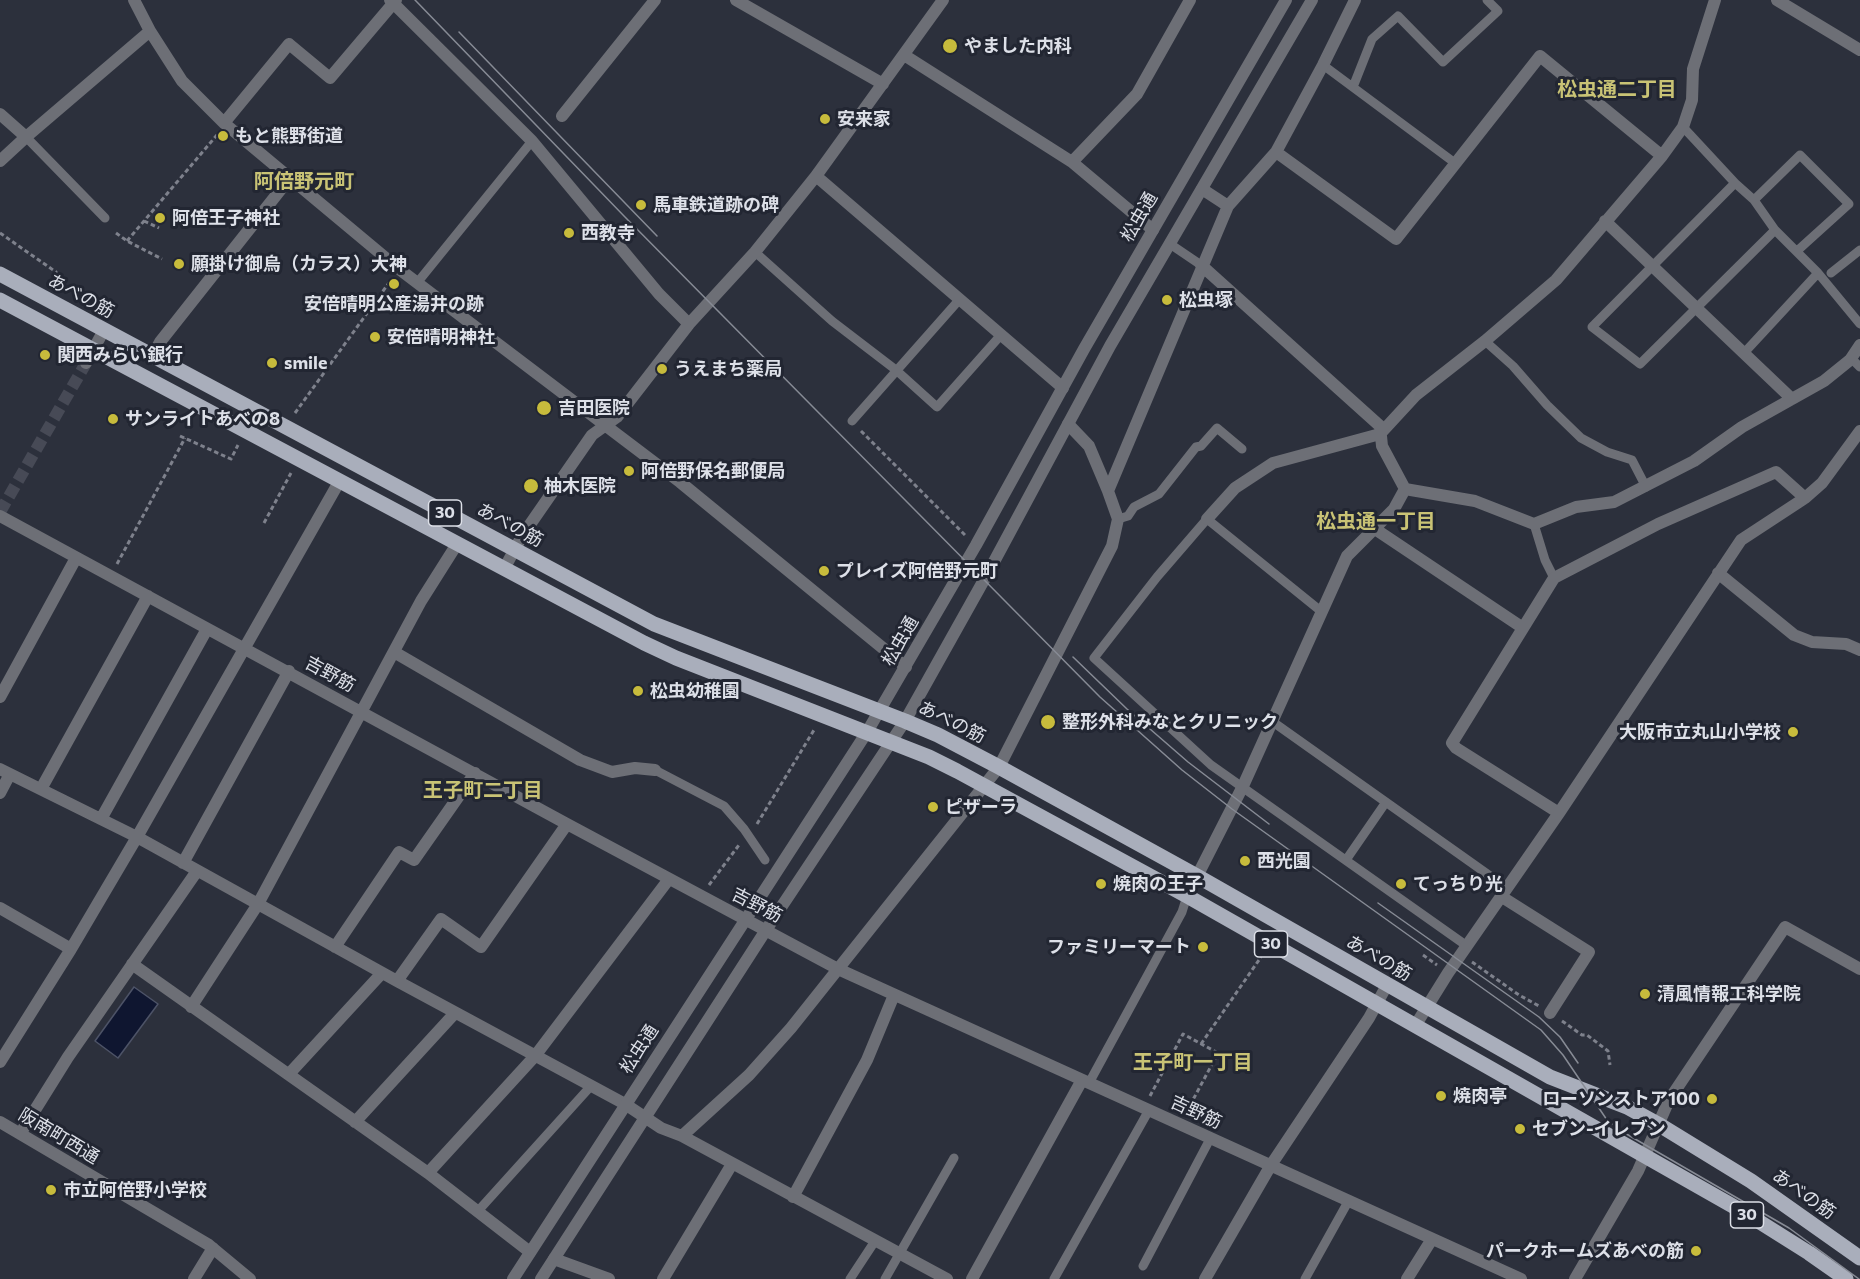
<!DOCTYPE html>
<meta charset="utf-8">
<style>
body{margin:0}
canvas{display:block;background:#2c303c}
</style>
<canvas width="1860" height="1279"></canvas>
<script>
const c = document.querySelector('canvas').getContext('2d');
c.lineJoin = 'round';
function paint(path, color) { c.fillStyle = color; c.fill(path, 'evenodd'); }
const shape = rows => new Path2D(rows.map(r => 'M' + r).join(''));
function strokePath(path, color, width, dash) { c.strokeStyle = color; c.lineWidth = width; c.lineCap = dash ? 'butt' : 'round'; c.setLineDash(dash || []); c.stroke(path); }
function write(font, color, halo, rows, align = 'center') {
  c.font = font + ' Commissioner,"Noto Sans JP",sans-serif'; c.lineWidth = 6; c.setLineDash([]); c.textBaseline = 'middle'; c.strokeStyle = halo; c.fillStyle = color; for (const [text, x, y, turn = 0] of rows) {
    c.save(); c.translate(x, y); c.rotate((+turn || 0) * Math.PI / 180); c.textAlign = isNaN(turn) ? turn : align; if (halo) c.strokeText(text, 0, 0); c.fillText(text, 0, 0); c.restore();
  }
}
const water = shape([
 [134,987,158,1004,118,1058,95,1041,134,987]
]);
const pedestrianTunnel = shape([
 [0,512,86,363]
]);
const path = shape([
 [144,221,159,228],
 [0,233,56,272,58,279,57,286],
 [116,233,127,241,162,259],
 [127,241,217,135],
 [295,413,391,280],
 [861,431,965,535],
 [180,436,231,459,238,445],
 [264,523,291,473],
 [117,564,185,438],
 [757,824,814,730],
 [709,885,739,845],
 [1423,955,1437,965],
 [1472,962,1519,995,1539,1006],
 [1562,1021,1582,1035,1587,1035,1608,1051,1610,1065],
 [1201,1044,1261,957],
 [1150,1096,1183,1034,1218,1053,1187,1111]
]);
const service = shape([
 [1323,65,1455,163],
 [1353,87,1372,39,1398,16,1443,62,1498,11,1487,0],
 [1683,127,1735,183,1754,200,1775,230,1818,273,1860,324],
 [26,137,105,218],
 [1735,183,1592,327,1640,364,1775,230],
 [1754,200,1800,155,1849,204,1797,251],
 [1170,244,1201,265],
 [755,252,832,321,896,370,937,407,1000,336],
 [1831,273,1860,250],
 [417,283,532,141],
 [1485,341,1513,366,1547,405,1581,438,1607,452,1632,460,1646,487],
 [1744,353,1818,273],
 [1851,358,1860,367],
 [852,421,959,300],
 [1118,519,1128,516,1134,507,1159,494,1196,447,1201,446,1217,428,1242,449],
 [1534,524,1545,560,1554,578],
 [1322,612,1207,519,1157,577,1094,658,1211,765,1467,946],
 [1273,722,1507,888],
 [655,770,724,806,744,829,765,860],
 [1346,860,1386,802],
 [1089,1083,1182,912,1187,896],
 [478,1211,590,1087],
 [1143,1266,1210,1139],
 [850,1279,875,1241],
 [885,1279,954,1158],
 [1054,1279,1149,1110],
 [1305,1279,1349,1200]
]);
const pedestrian = shape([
 [86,363,104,330]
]);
const minor = shape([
 [134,0,150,31,182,81,224,123,399,269,680,482,906,667],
 [390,0,532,141,659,294,689,324],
 [736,0,883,84],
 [1777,0,1860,50],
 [904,55,1072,162,1153,230],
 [0,114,26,137],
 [562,116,655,0],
 [224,123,289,44,330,78,396,0],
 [1276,152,1396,239,1540,56,1662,156],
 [0,161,26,137,150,31],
 [1072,162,1137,94,1190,0],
 [816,176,1063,388],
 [1202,189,1228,206],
 [1605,221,1792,399],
 [153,355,160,342,289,179],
 [1068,424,1089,446,1108,491],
 [1405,489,1475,501,1534,524,1576,507,1614,502,1694,461,1742,427,1824,381,1850,360,1860,345],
 [0,516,567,824,838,969,1521,1279],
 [1207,519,1235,488,1273,463,1380,434,1416,395,1485,341,1556,280,1662,156,1683,127,1692,100,1693,69,1715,0],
 [1375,529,1523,628],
 [504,569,522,536,592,435,617,417,689,324,755,252,816,176,943,0],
 [1718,573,1794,635,1812,642,1846,644,1860,650],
 [394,652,580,760,612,772,635,768,655,770],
 [0,697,76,558],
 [0,769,137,837,397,981,625,1104,661,1128,682,1136,947,1279],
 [41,789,148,596],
 [0,793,10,774],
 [1559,813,1456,748,1452,743,1554,578,1658,524,1776,472,1805,498],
 [101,819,207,629],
 [183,863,289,671],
 [1187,896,1243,786,1347,556,1394,509,1405,489,1382,446,1380,426,1201,265],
 [1502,897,1589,952,1550,1013],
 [0,908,71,949],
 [335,947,399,852,414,860,475,773],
 [132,964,428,1173,530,1252],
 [397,981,441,919,481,947,567,824],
 [191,1007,258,904,421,601,457,544],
 [1415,1026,1448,973,1559,813,1741,540,1805,498,1822,483,1860,431],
 [0,1062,71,949,137,837,339,482],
 [289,1074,382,973],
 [0,1122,209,1245,250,1279],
 [355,1122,455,1013],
 [20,1134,68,1057,197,871],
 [682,1136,749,1075,791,1028,999,767,1112,546,1118,519,1108,491,1228,206,1276,152,1323,65,1355,0],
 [428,1173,535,1056,669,879],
 [793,1197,867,1060,894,995],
 [554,1259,609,1279],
 [194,1279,213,1248],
 [663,1279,732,1164],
 [972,1279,1082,1080],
 [1205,1279,1271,1165,1369,1018,1387,985],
 [1407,1279,1432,1239],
 [1575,1279,1638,1171,1669,1100,1785,927,1860,969]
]);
const tertiary = shape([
 [513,1279,867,732,976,545,1084,349,1286,0],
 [541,1279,766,930,905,721,989,571,1110,346,1312,0]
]);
const primary = shape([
 [0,274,654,624,905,721,938,735,999,767,1197,876,1550,1077,1627,1107,1658,1124,1751,1181,1860,1258],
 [0,300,644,643,676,658,929,757,957,771,1187,896,1747,1214,1809,1253,1846,1279]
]);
const tram = shape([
 [415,0,624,216,1100,697,1182,770,1232,809,1541,1030,1563,1055,1607,1120,1623,1132,1789,1228,1859,1279],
 [459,32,657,236],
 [1073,657,1127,709,1188,762,1269,824],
 [1378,903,1539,1017,1560,1037,1578,1063]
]);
const markers = [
 [950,46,8,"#c7bb3c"],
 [825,119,6,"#c7bb3c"],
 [223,136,6,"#c7bb3c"],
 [641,205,6,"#c7bb3c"],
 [160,218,6,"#c7bb3c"],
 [569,233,6,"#c7bb3c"],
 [179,264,6,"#c7bb3c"],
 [394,284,6,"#c7bb3c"],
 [1167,300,6,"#c7bb3c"],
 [375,337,6,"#c7bb3c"],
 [45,355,6,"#c7bb3c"],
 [272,363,6,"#c7bb3c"],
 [662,369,6,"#c7bb3c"],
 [544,408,8,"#c7bb3c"],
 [113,419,6,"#c7bb3c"],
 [629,471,6,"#c7bb3c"],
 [531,486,8,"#c7bb3c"],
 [824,571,6,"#c7bb3c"],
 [638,691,6,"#c7bb3c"],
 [1048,722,8,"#c7bb3c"],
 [1793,732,6,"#c7bb3c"],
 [933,807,6,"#c7bb3c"],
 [1245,861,6,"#c7bb3c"],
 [1101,884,6,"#c7bb3c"],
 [1401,884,6,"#c7bb3c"],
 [1203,947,6,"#c7bb3c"],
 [1645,994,6,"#c7bb3c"],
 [1441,1096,6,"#c7bb3c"],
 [1712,1099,6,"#c7bb3c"],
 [1520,1129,6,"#c7bb3c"],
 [51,1190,6,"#c7bb3c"],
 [1696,1251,6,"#c7bb3c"]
];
const shields = [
 [445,513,33],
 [1271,944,33],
 [1747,1215,33]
];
const shieldNames = [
 ["30",445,513],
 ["30",1271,944],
 ["30",1747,1215]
];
const poiNames = [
 ["やました内科",964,46],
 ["安来家",837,119],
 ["もと熊野街道",235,136],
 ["馬車鉄道跡の碑",653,205],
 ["阿倍王子神社",172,218],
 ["西教寺",581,233],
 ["願掛け御烏（カラス）大神",191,264],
 ["松虫塚",1179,300],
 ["安倍晴明公産湯井の跡",394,304,"center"],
 ["安倍晴明神社",387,337],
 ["関西みらい銀行",57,355],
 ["smile",284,363],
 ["うえまち薬局",674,369],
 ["吉田医院",558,408],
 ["サンライトあべの8",125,419],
 ["阿倍野保名郵便局",641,471],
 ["柚木医院",544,486],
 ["プレイズ阿倍野元町",836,571],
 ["松虫幼稚園",650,691],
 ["整形外科みなとクリニック",1062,722],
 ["大阪市立丸山小学校",1781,732,"right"],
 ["ピザーラ",945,807],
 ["西光園",1257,861],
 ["焼肉の王子",1113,884],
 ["てっちり光",1413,884],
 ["ファミリーマート",1191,947,"right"],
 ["清風情報工科学院",1657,994],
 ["焼肉亭",1453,1096],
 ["ローソンストア100",1700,1099,"right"],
 ["セブン-イレブン",1532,1129],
 ["市立阿倍野小学校",63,1190],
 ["パークホームズあべの筋",1684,1251,"right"]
];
const streetNames = [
 ["松虫通",1139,217,-60],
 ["あべの筋",81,296,28],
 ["あべの筋",510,525,28],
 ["松虫通",900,641,-60],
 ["吉野筋",330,674,29],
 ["あべの筋",952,722,26],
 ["吉野筋",757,905,27],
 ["あべの筋",1379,958,30],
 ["松虫通",639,1049,-57],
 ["吉野筋",1196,1112,25],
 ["阪南町西通",59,1136,31],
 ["あべの筋",1804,1194,35]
];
const neighbourhoodNames = [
 ["松虫通二丁目",1617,89],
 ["阿倍野元町",304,181],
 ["松虫通一丁目",1376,521],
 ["王子町二丁目",483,790],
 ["王子町一丁目",1193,1062]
];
paint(water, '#0f1630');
strokePath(water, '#4d5367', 1.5);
strokePath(pedestrianTunnel, '#474a56', 12, [12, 6]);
strokePath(path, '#7e818c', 3, [4.5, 3]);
strokePath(service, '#6d6f76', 9);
strokePath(pedestrian, '#6d6f76', 12);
strokePath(minor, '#6d6f76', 12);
strokePath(tertiary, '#6d6f76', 12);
strokePath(primary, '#a9aebb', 15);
strokePath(tram, '#878b95', 1.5);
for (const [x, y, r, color] of markers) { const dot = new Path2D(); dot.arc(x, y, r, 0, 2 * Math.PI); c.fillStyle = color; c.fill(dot); strokePath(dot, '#222632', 2); }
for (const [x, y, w] of shields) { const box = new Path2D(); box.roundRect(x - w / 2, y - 13, w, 26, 4.5); c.fillStyle = '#222632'; c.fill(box); strokePath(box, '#dde0e8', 1.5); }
write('bold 16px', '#dde0e8', null, shieldNames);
write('bold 18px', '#dde0e8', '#222632', poiNames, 'left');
write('18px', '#dde0e8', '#222632', streetNames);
write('bold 20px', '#c9c375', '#222632', neighbourhoodNames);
</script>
